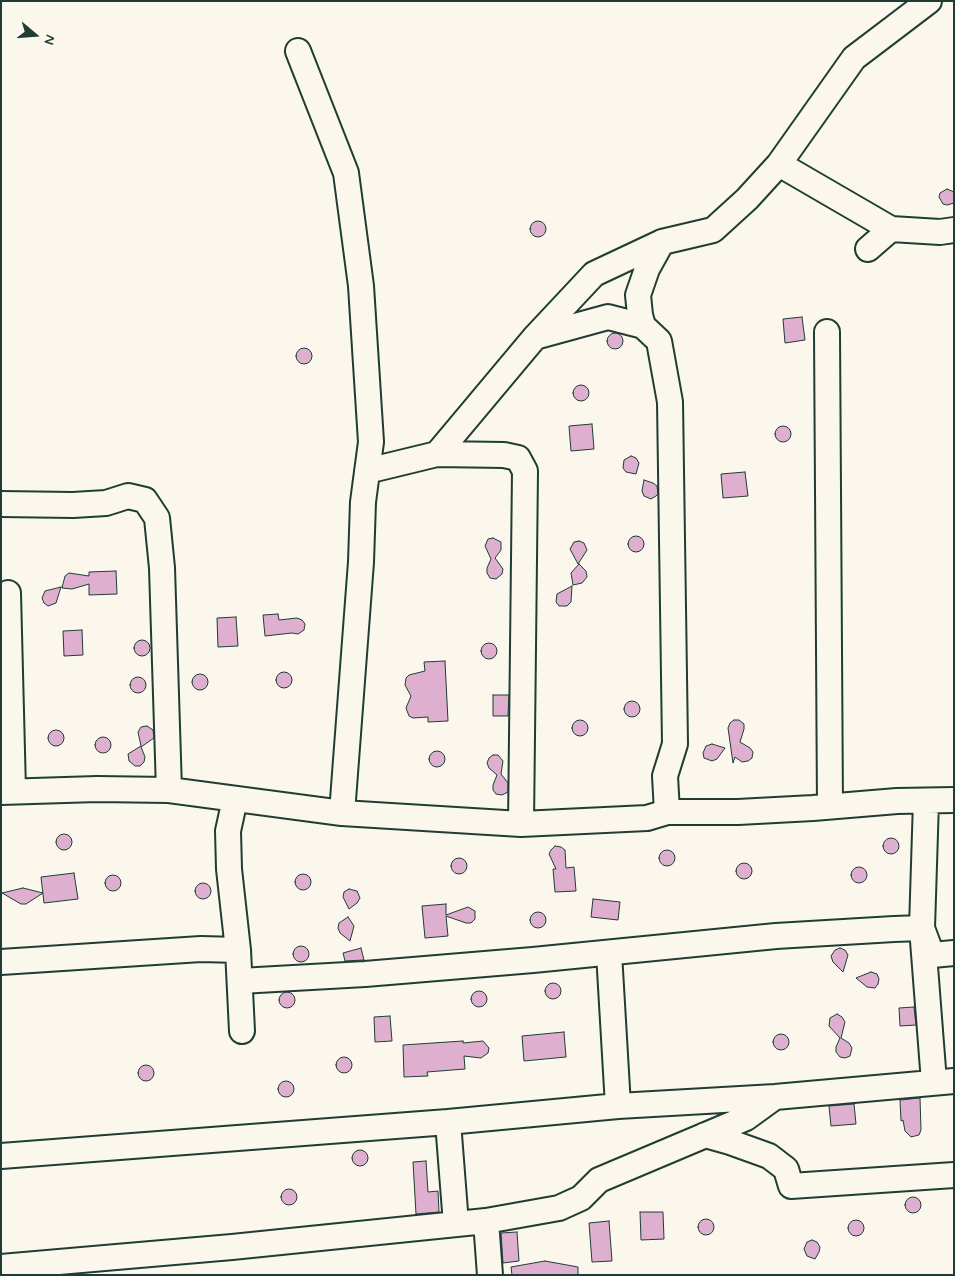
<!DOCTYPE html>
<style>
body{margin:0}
#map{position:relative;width:955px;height:1276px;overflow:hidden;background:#fbf7ec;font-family:Mynerve,sans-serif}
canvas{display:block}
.frame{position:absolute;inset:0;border:2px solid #1f3d34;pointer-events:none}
.north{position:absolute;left:10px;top:10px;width:50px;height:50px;-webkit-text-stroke:4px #fbf7ec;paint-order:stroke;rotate:108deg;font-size:14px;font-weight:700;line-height:20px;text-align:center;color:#1f3d34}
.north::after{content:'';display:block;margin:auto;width:18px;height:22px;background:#1f3d34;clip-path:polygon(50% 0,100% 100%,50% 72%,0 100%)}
</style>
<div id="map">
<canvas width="955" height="1276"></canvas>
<div class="frame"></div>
<div class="north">N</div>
</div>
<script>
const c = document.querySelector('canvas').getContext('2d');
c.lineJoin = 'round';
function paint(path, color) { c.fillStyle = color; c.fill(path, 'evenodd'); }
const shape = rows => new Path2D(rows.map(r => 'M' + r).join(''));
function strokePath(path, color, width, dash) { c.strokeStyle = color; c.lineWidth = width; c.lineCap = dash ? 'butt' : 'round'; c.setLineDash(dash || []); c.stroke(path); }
const building = shape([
 [947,189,954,192,954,203,947,205,943,204,939,197,940,193,947,189],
 '530 229a8 8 0 1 1 16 0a8 8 0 1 1-16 0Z',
 [802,317,805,340,785,343,783,319,802,317],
 '607 341a8 8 0 1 1 16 0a8 8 0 1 1-16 0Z',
 '296 356a8 8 0 1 1 16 0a8 8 0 1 1-16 0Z',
 '573 393a8 8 0 1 1 16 0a8 8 0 1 1-16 0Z',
 [592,424,594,449,571,451,569,426,592,424],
 '775 434a8 8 0 1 1 16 0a8 8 0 1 1-16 0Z',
 [631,456,636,458,639,463,636,474,626,472,623,468,624,460,631,456],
 [745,472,748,496,723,498,721,474,745,472],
 [644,480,653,483,657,486,658,494,656,496,651,499,644,496,642,491,644,480],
 '628 544a8 8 0 1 1 16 0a8 8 0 1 1-16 0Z',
 [493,538,501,542,501,550,495,558,503,569,502,574,496,579,490,578,487,573,487,568,491,559,485,546,488,539,493,538],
 [579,541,584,543,587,550,578,564,570,549,574,542,579,541],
 [579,564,586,571,587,577,582,583,573,585,571,573,579,564],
 [116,571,117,594,89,595,89,584,72,589,62,588,65,576,69,573,89,576,89,572,116,571],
 [572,586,571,602,567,606,559,606,556,602,557,594,572,586],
 [61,587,56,603,48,606,44,603,42,598,45,591,61,587],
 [278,614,279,620,297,618,302,620,305,624,304,630,298,634,292,633,265,636,263,615,278,614],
 [236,617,238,646,218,647,217,618,236,617],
 [82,630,83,655,64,656,63,631,82,630],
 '134 648a8 8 0 1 1 16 0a8 8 0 1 1-16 0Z',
 '481 651a8 8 0 1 1 16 0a8 8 0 1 1-16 0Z',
 [445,661,448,721,428,722,428,717,413,718,409,716,406,708,411,696,405,685,406,678,409,675,425,671,424,662,445,661],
 '276 680a8 8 0 1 1 16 0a8 8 0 1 1-16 0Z',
 '192 682a8 8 0 1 1 16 0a8 8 0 1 1-16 0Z',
 '130 685a8 8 0 1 1 16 0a8 8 0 1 1-16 0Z',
 [493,695,509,695,508,716,493,716,493,695],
 '624 709a8 8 0 1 1 16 0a8 8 0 1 1-16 0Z',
 '572 728a8 8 0 1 1 16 0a8 8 0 1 1-16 0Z',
 [734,720,739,720,744,724,744,729,740,742,750,748,753,752,752,758,748,761,742,762,735,757,733,763,728,728,730,723,734,720],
 [147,726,153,730,154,738,141,747,145,757,144,762,140,766,135,766,129,761,128,754,141,746,138,732,141,727,147,726],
 '48 738a8 8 0 1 1 16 0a8 8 0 1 1-16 0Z',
 '95 745a8 8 0 1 1 16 0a8 8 0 1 1-16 0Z',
 [712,744,725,748,717,759,712,761,704,758,703,753,706,746,712,744],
 '429 759a8 8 0 1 1 16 0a8 8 0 1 1-16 0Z',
 [493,755,498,755,503,761,501,774,508,783,508,792,502,795,496,794,493,790,493,785,497,775,489,768,487,763,489,758,493,755],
 '56 842a8 8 0 1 1 16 0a8 8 0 1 1-16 0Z',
 '883 846a8 8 0 1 1 16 0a8 8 0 1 1-16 0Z',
 [555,846,561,847,565,850,566,868,574,867,576,891,555,892,553,869,556,869,549,854,551,850,555,846],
 '659 858a8 8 0 1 1 16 0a8 8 0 1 1-16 0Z',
 '451 866a8 8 0 1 1 16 0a8 8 0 1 1-16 0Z',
 '736 871a8 8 0 1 1 16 0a8 8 0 1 1-16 0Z',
 '851 875a8 8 0 1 1 16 0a8 8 0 1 1-16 0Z',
 [74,873,78,899,44,903,41,877,74,873],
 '295 882a8 8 0 1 1 16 0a8 8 0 1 1-16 0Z',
 '105 883a8 8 0 1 1 16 0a8 8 0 1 1-16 0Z',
 '195 891a8 8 0 1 1 16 0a8 8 0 1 1-16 0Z',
 [23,888,43,893,26,904,21,904,2,893,23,888],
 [349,889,357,891,360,898,357,903,349,909,343,897,344,892,349,889],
 [593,899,620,902,618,920,591,917,593,899],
 [446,904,446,915,468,907,475,911,475,919,471,923,466,923,446,916,448,936,425,938,422,906,446,904],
 '530 920a8 8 0 1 1 16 0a8 8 0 1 1-16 0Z',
 [348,917,354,926,350,941,340,933,338,928,339,923,348,917],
 '293 954a8 8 0 1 1 16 0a8 8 0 1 1-16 0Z',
 [361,948,364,960,345,961,343,953,361,948],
 [840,948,845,950,848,955,843,972,833,962,831,956,835,950,840,948],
 [871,972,877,974,879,979,878,984,875,988,867,987,856,978,871,972],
 '545 991a8 8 0 1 1 16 0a8 8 0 1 1-16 0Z',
 '471 999a8 8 0 1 1 16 0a8 8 0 1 1-16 0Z',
 '279 1000a8 8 0 1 1 16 0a8 8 0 1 1-16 0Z',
 [914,1007,916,1025,900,1026,899,1008,914,1007],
 [837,1014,842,1017,845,1022,841,1038,849,1043,852,1048,850,1056,845,1058,840,1057,836,1052,836,1047,840,1038,829,1026,830,1018,837,1014],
 [390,1016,392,1041,375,1042,374,1017,390,1016],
 [564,1032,566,1057,524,1061,522,1036,564,1032],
 '773 1042a8 8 0 1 1 16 0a8 8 0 1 1-16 0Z',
 [463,1041,463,1043,483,1041,489,1048,488,1053,481,1058,464,1056,465,1069,427,1072,428,1076,404,1077,403,1045,463,1041],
 '336 1065a8 8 0 1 1 16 0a8 8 0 1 1-16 0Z',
 '138 1073a8 8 0 1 1 16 0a8 8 0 1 1-16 0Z',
 '278 1089a8 8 0 1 1 16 0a8 8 0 1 1-16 0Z',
 [920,1098,921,1130,919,1135,911,1137,905,1131,903,1120,901,1121,900,1100,920,1098],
 [854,1104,856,1124,831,1126,829,1106,854,1104],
 '352 1158a8 8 0 1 1 16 0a8 8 0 1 1-16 0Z',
 [426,1161,428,1192,438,1191,439,1212,416,1214,413,1162,426,1161],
 '281 1197a8 8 0 1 1 16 0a8 8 0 1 1-16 0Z',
 '905 1205a8 8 0 1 1 16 0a8 8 0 1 1-16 0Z',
 [640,1212,663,1212,664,1239,641,1240,640,1212],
 '698 1227a8 8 0 1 1 16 0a8 8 0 1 1-16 0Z',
 '848 1228a8 8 0 1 1 16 0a8 8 0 1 1-16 0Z',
 [609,1221,612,1261,592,1262,589,1223,609,1221],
 [517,1232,519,1261,503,1263,501,1233,517,1232],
 [812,1240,817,1242,820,1247,819,1252,815,1259,807,1256,804,1249,807,1242,812,1240],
 [545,1261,578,1267,578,1275,512,1275,511,1267,545,1261]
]);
const minor = shape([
 [929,1,854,58,779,164,891,229,940,232,954,230],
 [298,51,346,173,361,286,371,442,363,502,361,562,342,813],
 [868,249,891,229],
 [643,326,640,315,638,295,647,269,662,242],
 [827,332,830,806],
 [535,337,608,317,643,326,659,341,670,402,675,744,665,776,667,812],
 [437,454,504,455,518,458,525,471,521,824],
 [367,471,437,454,535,337,594,274,662,242,713,230,747,199,779,164],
 [1,504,73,505,106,503,128,496,145,500,157,518,162,568,169,790],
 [8,593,13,791],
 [1,792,97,789,169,790,342,813,521,824,647,818,667,812,738,812,813,808,897,801,954,800],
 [235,799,228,831,229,869,238,950,242,1031],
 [926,801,922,928,934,1082],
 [609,953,618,1106],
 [1,962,201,949,238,950],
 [240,981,365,974,533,960,776,936,894,929,922,928,932,955,954,953],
 [448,1122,456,1224],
 [705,1135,730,1142,769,1156,786,1169,791,1186,954,1175],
 [1,1156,448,1122,618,1106,775,1097,954,1081],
 [486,1221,490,1275],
 [1,1267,232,1247,486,1221,559,1208,581,1198,599,1180,746,1118,775,1097]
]);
paint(building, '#deafcf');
strokePath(building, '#1f3d34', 1);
strokePath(minor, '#1f3d34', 28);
strokePath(minor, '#fbf7ec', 24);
</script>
